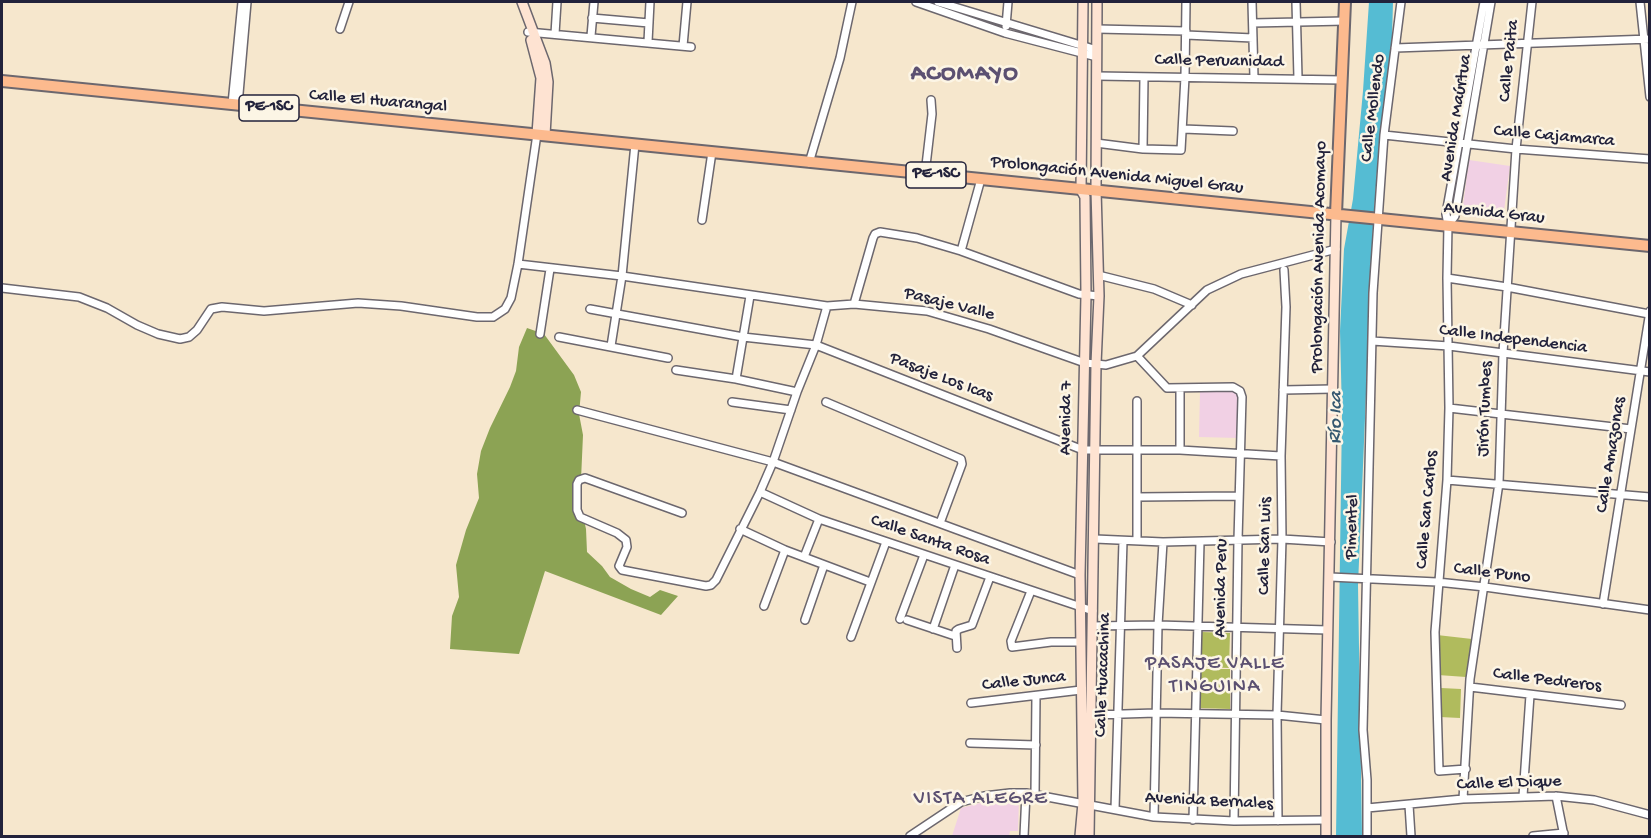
<!DOCTYPE html>
<meta charset="utf-8">
<style>
body{margin:0}
#map{position:relative;width:1651px;height:838px;overflow:hidden;background:#f6e7cd;font-family:"Gochi Hand",sans-serif}
canvas{display:block}
.frame{position:absolute;inset:0;border:3px solid #22223b;pointer-events:none}
</style>
<div id="map">
<canvas width="1651" height="838"></canvas>
<div class="frame"></div>
</div>
<script>
const c = document.querySelector('canvas').getContext('2d');
c.lineJoin = 'round';
function paint(path, color) { c.fillStyle = color; c.fill(path, 'evenodd'); }
const shape = rows => new Path2D(rows.map(r => 'M' + r).join(''));
function strokePath(path, color, width, dash) { c.strokeStyle = color; c.lineWidth = width; c.lineCap = dash ? 'butt' : 'round'; c.setLineDash(dash || []); c.stroke(path); }
function write(font, color, halo, rows, align = 'center') {
  c.font = font + ' "Gochi Hand",sans-serif'; c.lineWidth = 5; c.setLineDash([]); c.textBaseline = 'middle'; c.strokeStyle = halo; c.fillStyle = color; for (const [text, x, y, turn = 0] of rows) {
    c.save(); c.translate(x, y); c.rotate((+turn || 0) * Math.PI / 180); c.textAlign = isNaN(turn) ? turn : align; if (halo) c.strokeText(text, 0, 0); c.fillText(text, 0, 0); c.restore();
  }
}
const built = shape([
 [1469,160,1510,166,1503,218,1501,220,1464,216,1462,213],
 [1200,390,1239,391,1238,438,1199,437],
 [1019,798,1018,831,1010,831,1009,836,952,836,961,808,988,801]
]);
const green = shape([
 [1202,632,1230,633,1229,668,1201,667],
 [1437,635,1472,639,1466,677,1438,675],
 [1200,669,1230,669,1230,709,1199,708],
 [1441,688,1461,689,1460,718,1440,717]
]);
const forest = shape([
 [527,328,544,334,574,375,581,392,579,414,583,435,580,502,586,529,587,552,602,566,610,577,631,589,650,597,660,590,678,596,661,615,545,571,519,654,450,649,452,616,459,597,456,565,466,530,479,498,477,474,481,451,490,428,510,387,516,371,519,347]
]);
const water = shape([
 [1369,2,1393,2,1392,39,1379,143,1373,227,1358,585,1362,836,1336,836,1342,414,1340,331,1344,249,1353,199,1363,91]
]);
const street = shape([
 [916,2,1005,33,1097,57],
 [938,2,1097,50],
 [1252,2,1254,78],
 [1296,2,1298,78],
 [1640,2,1650,97],
 [592,18,649,23],
 [1253,23,1345,21],
 [1006,26,1008,2],
 [340,29,349,2],
 [1097,29,1186,31],
 [528,32,691,47],
 [555,34,557,2],
 [1186,35,1253,38],
 [591,36,594,2],
 [648,42,650,2],
 [683,46,687,2],
 [1395,48,1650,39],
 [1097,76,1342,80],
 [232,104,242,2],
 [238,105,247,2],
 [1183,129,1233,131],
 [1384,135,1516,149,1650,159],
 [1096,143,1143,149,1181,150,1185,77,1186,2],
 [1143,149,1144,77],
 [809,163,840,58,852,2],
 [925,174,932,114,931,100],
 [702,220,712,152],
 [1448,225,1455,216,1491,2],
 [961,251,981,179],
 [518,264,622,276,827,306,854,304,927,311,989,329,1085,363,1106,365,1137,356,1207,290,1241,274,1336,249],
 [1098,275,1154,289,1192,305],
 [1447,278,1507,287,1649,314],
 [2,288,79,297,107,308,137,325,158,334,180,339,189,337,197,330,211,309,222,307,264,311,358,303,401,306,477,317,493,317,505,309,511,298,518,264,537,134],
 [854,304,873,238,875,234,880,232,917,238,961,251,1079,294,1099,296],
 [590,309,743,337,816,345,1083,450,1180,450,1281,456],
 [540,334,550,269],
 [559,337,668,358],
 [1372,341,1449,346,1650,372],
 [611,346,622,276,635,144],
 [1137,356,1167,388,1233,387,1240,391,1242,397,1238,540,1234,821],
 [676,370,736,379,797,392],
 [736,379,750,296],
 [1180,389,1180,450],
 [1283,390,1333,389],
 [1137,401,1137,541],
 [732,402,791,410],
 [826,402,961,459,962,464,940,523],
 [1449,408,1631,429],
 [577,410,773,462,1080,575],
 [1447,480,1650,497],
 [760,492,819,519,1093,611],
 [1137,497,1239,496],
 [682,513,585,478,579,480,577,484,577,510,580,517,617,533,626,540,627,547,619,566,622,570,706,586,711,585,716,580,760,492,773,462,797,392,816,345,827,306],
 [740,529,785,550,870,582],
 [1095,539,1163,542,1282,539,1331,542],
 [804,557,819,519],
 [1330,577,1437,582,1485,587,1650,610],
 [1031,591,1011,641,1012,647,1051,642,1081,642],
 [1603,604,1650,311],
 [764,606,785,550],
 [900,619,924,555],
 [805,620,824,565],
 [907,620,955,636],
 [1092,626,1158,625,1328,630],
 [933,629,955,565],
 [851,637,886,542],
 [957,648,956,631,959,629,972,625,990,577],
 [1470,687,1621,705],
 [971,703,1081,690],
 [1091,715,1156,713,1277,715,1326,720],
 [970,743,1036,745],
 [1466,769,1439,771,1435,632,1447,480,1449,408,1447,278,1448,225,1446,214,1484,2],
 [1035,794,1036,696],
 [1523,796,1530,695],
 [1556,796,1564,836],
 [1463,799,1470,679,1499,483,1503,353,1516,149,1532,2],
 [1409,805,1411,836],
 [1367,808,1463,799,1556,796,1594,800,1650,815],
 [1115,809,1123,541],
 [1154,817,1158,625,1163,542],
 [1193,820,1200,542],
 [1278,821,1277,715,1282,539,1281,456,1286,307,1284,270],
 [910,836,961,802,984,796,1010,793,1026,793,1154,817,1234,821,1326,820],
 [1024,836,1026,793],
 [1367,836,1367,780,1363,730,1373,293,1384,135,1401,2],
 [1533,836,1564,833]
]);
const secondary = shape([
 [522,2,545,63,548,82,545,135],
 [531,40,541,78,537,134],
 [1080,836,1083,803,1080,575,1086,295,1085,197,1081,190,1083,2],
 [1089,836,1096,364,1099,296,1096,190,1097,2],
 [1326,836,1326,720,1336,214]
]);
const primary = shape([
 [2,81,1650,246],
 [1336,214,1345,2]
]);
const shields = [
 [269,108,60],
 [936,175,60]
];
const shieldNames = [
 ["PE-1SC",269,108],
 ["PE-1SC",936,175]
];
const streetNames = [
 ["Calle Paita",1510,61,-84],
 ["Calle Peruanidad",1219,62,1],
 ["Calle El Huarangal",378,102,5],
 ["Calle Mollendo",1374,108,-83],
 ["Avenida Maúrtua",1457,118,-81],
 ["Calle Cajamarca",1554,137,5],
 ["Prolongación Avenida Miguel Grau",1117,176,6],
 ["Avenida Grau",1494,214,6],
 ["Prolongación Avenida Acomayo",1320,257,-89],
 ["Pasaje Valle",949,305,14],
 ["Calle Independencia",1513,340,7],
 ["Pasaje Los Icas",941,378,21],
 ["Jirón Tumbes",1486,409,-88],
 ["Avenida 7",1067,418,-89],
 ["Calle Amazonas",1612,455,-81],
 ["Calle San Carlos",1428,510,-85],
 ["Pimentel",1353,527,-88],
 ["Calle Santa Rosa",930,541,19],
 ["Calle San Luis",1266,546,-89],
 ["Calle Puno",1492,574,7],
 ["Avenida Peru",1222,588,-89],
 ["Calle Huacachina",1104,675,-88],
 ["Calle Pedreros",1547,681,7],
 ["Calle Junca",1024,682,-6],
 ["Calle El Dique",1509,784,-2],
 ["Avenida Bernales",1209,802,3]
];
const waterNames = [
 ["Río Ica",1337,418,-89]
];
const neighbourhoodNames = [
 ["PASAJE VALLE",1215,665],
 ["TINGUINA",1215,688],
 ["VISTA ALEGRE",981,800]
];
const districtNames = [
 ["ACOMAYO",965,75]
];
paint(built, '#f1d0e4');
paint(green, '#b0bb5d');
paint(forest, '#8ca354');
paint(water, '#55bcd3');
strokePath(street, '#6c676e', 10);
strokePath(secondary, '#6c676e', 12);
strokePath(primary, '#6c676e', 14);
strokePath(street, '#fff', 7);
strokePath(secondary, '#fee3d2', 9);
strokePath(primary, '#fcba8e', 10);
for (const [x, y, w] of shields) { const box = new Path2D(); box.roundRect(x - w / 2, y - 13, w, 26, 4.5); c.fillStyle = '#fcf5e5'; c.fill(box); strokePath(box, '#22223b', 1.5); }
write('bold 16px', '#22223b', null, shieldNames);
write('18px', '#22223b', '#fcf5e5', streetNames);
write('italic 20px', '#345870', '#fcf5e5', waterNames);
c.letterSpacing = '1.5px';
write('20px', '#5b5071', '#fcf5e5', neighbourhoodNames);
c.letterSpacing = '0px';
c.letterSpacing = '1.5px';
write('bold 24px', '#5b5071', '#fcf5e5', districtNames);
c.letterSpacing = '0px';
</script>
